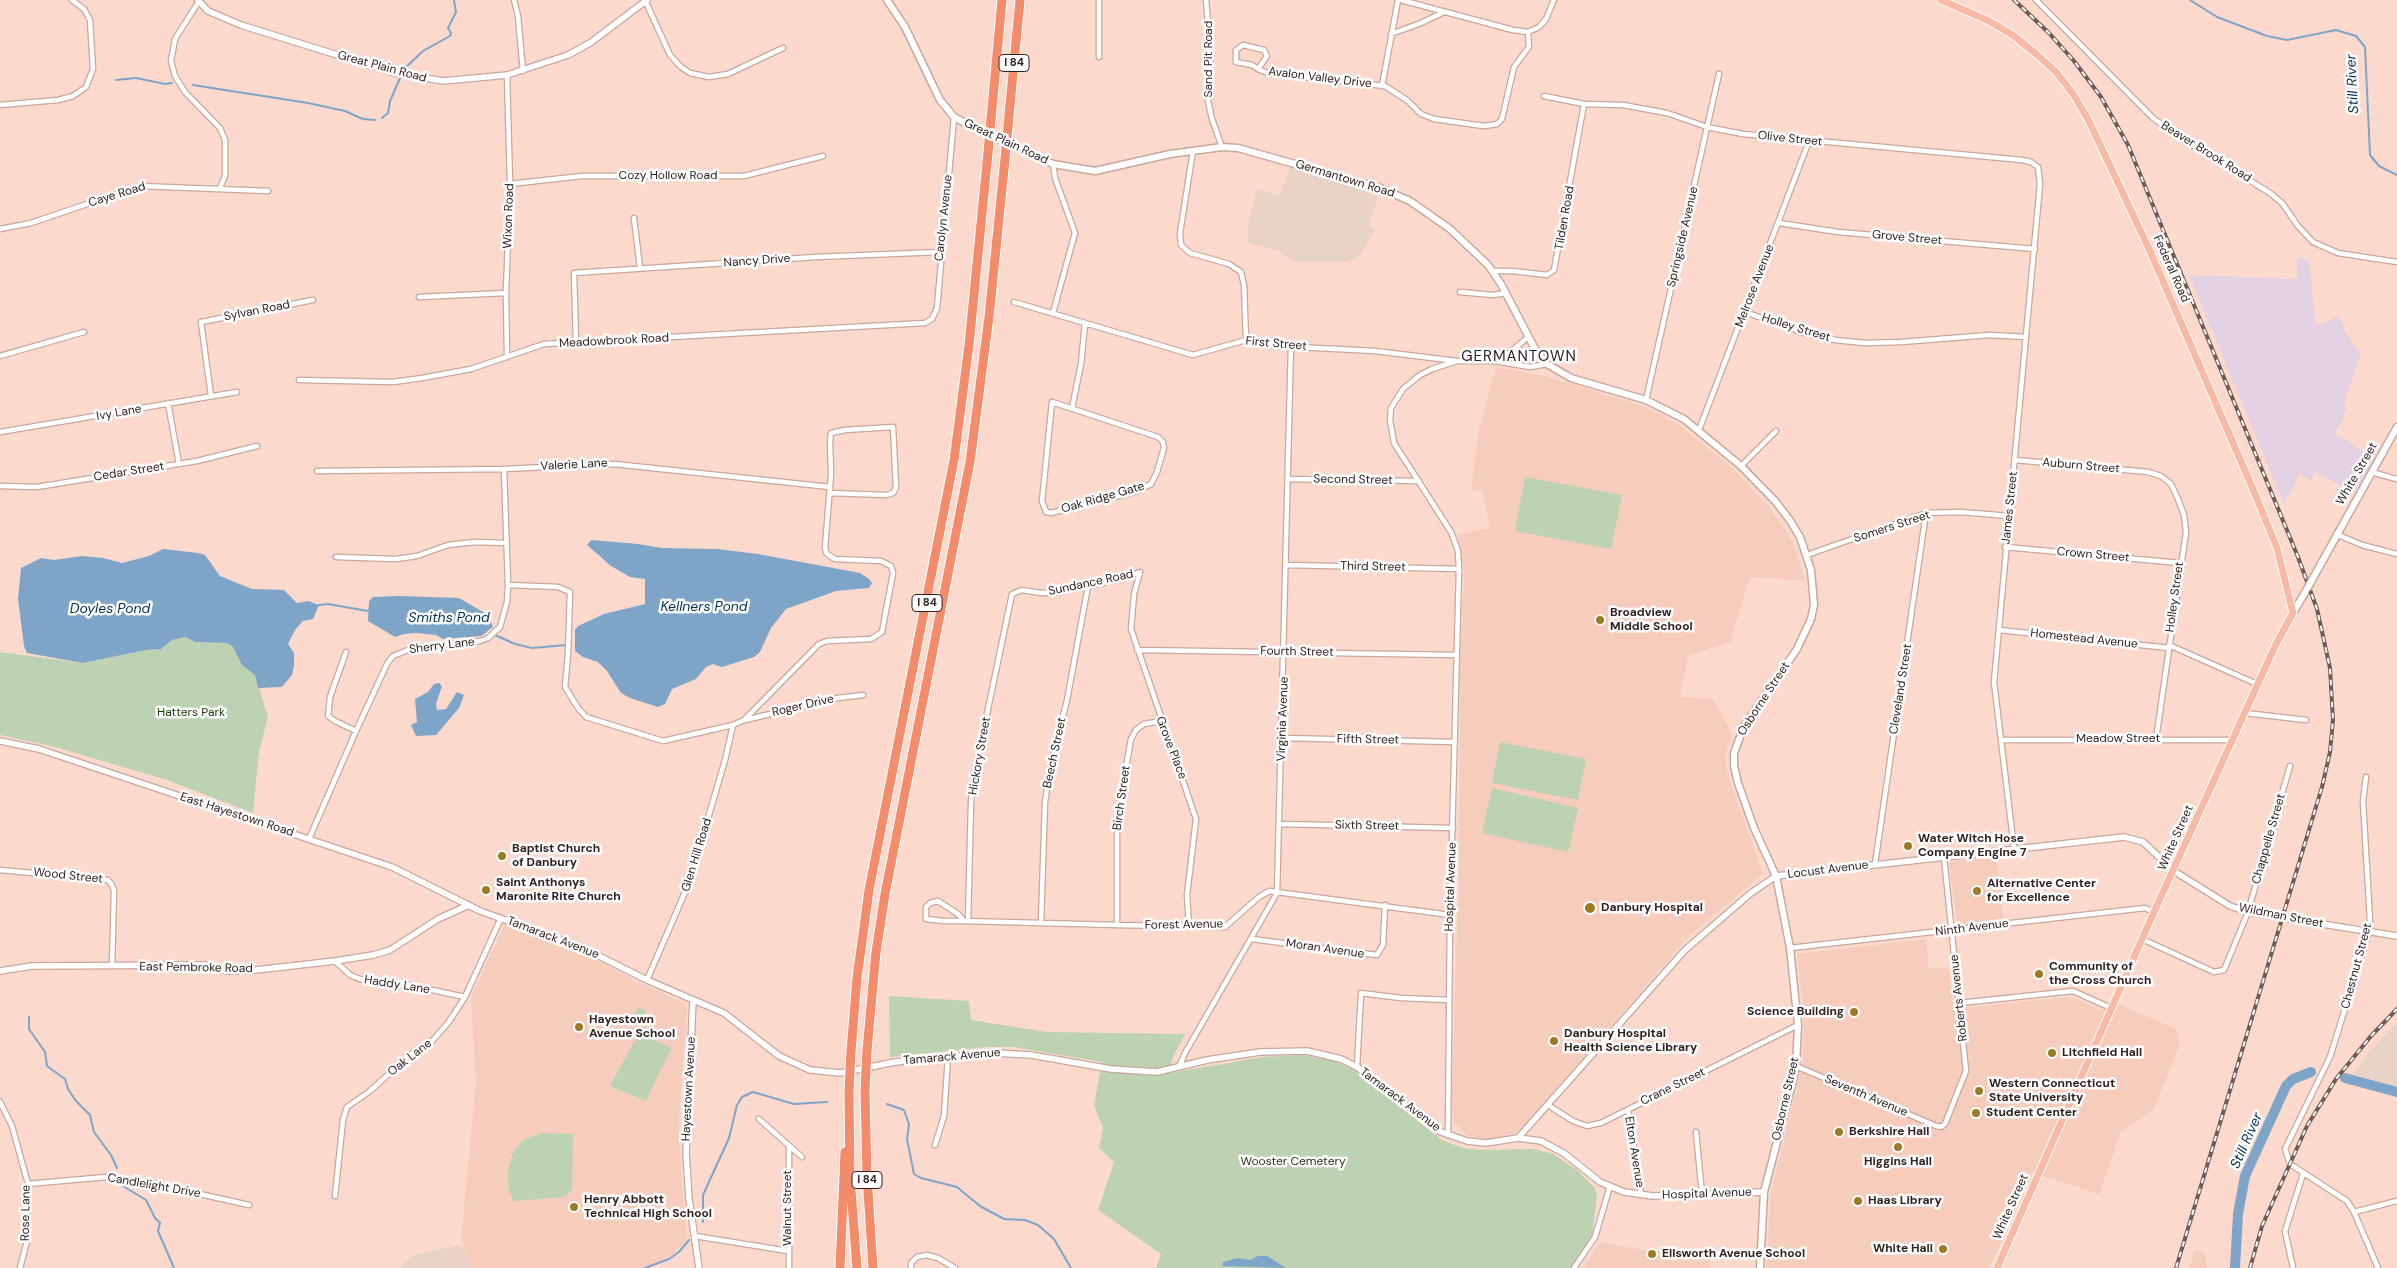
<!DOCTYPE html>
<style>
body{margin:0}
canvas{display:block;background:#fcd9cd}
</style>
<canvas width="2397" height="1268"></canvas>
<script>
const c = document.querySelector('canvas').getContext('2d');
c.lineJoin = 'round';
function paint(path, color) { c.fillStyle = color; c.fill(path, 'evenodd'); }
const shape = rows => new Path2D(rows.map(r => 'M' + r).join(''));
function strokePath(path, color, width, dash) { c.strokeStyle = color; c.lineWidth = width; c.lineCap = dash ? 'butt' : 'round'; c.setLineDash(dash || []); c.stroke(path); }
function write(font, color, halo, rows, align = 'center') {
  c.font = font + ' "DM Sans",sans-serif'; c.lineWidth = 5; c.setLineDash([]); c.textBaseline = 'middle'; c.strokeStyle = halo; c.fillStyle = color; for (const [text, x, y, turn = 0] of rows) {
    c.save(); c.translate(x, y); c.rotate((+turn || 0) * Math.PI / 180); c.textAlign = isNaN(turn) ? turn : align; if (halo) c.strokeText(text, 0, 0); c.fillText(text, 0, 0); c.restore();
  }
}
const commercial = shape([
 [1290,166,1379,192,1369,226,1375,230,1361,254,1348,262,1295,262,1278,251,1248,243,1248,227,1256,189,1280,196],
 [2397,1022,2397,1087,2353,1074,2366,1056],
 [463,1245,472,1268,399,1268,416,1254]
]);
const industrial = shape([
 [2298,258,2309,259,2316,326,2338,316,2351,342,2361,353,2345,400,2347,410,2335,434,2375,459,2354,493,2315,472,2311,480,2300,474,2284,504,2189,275,2297,279]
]);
const built = shape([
 [1496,367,1545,376,1640,405,1662,415,1680,426,1727,463,1771,509,1793,542,1805,581,1750,577,1730,642,1688,656,1680,697,1713,699,1732,732,1725,756,1727,773,1763,874,1690,935,1518,1132,1491,1140,1467,1136,1453,1121,1452,1091,1459,867,1460,662,1464,571,1457,535,1490,528,1482,490,1471,492,1478,433],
 [1996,856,2004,921,1957,924,1949,862],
 [505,924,571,946,638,982,686,1004,687,1012,679,1117,681,1174,687,1239,675,1253,649,1268,472,1268,461,1239,476,1082,471,997],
 [1926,939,1929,969,1948,967,1954,1009,2059,998,2074,998,2100,1010,2121,1005,2176,1029,2180,1044,2154,1109,2121,1132,2099,1194,2033,1173,1989,1268,1766,1268,1771,1192,1803,1061,1804,1019,1797,954],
 [1600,1242,1653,1252,1710,1249,1710,1268,1583,1268],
 [2195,1250,2201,1250,2206,1256,2207,1268,2189,1268]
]);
const green = shape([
 [1525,477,1622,495,1611,549,1515,531],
 [187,637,195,642,227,643,233,647,242,664,255,675,268,717,259,751,253,813,167,780,55,747,0,735,0,652,83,663,146,650,161,649,172,640],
 [1500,742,1586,759,1578,800,1492,783],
 [1492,788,1578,808,1568,852,1482,833],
 [889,996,969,1001,971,1020,1047,1032,1185,1034,1172,1059,1170,1073,1262,1057,1302,1055,1331,1060,1351,1068,1442,1140,1463,1148,1483,1150,1533,1149,1553,1154,1577,1170,1595,1188,1597,1196,1592,1237,1570,1268,1156,1268,1161,1254,1098,1210,1114,1162,1099,1148,1103,1128,1094,1105,1102,1062,1014,1047,986,1047,890,1057],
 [638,1007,646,1011,640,1026,631,1022],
 [639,1033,671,1048,646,1101,610,1086],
 [542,1133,573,1134,572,1189,565,1197,513,1201,508,1187,508,1170,513,1153,523,1140]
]);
const water = shape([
 [591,540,638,544,662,548,717,549,758,554,860,573,869,579,872,583,869,588,836,591,786,609,771,628,760,652,754,657,722,667,713,664,706,667,696,679,672,689,665,704,658,707,630,698,621,693,607,671,598,662,583,657,575,651,575,630,578,626,604,614,645,604,645,579,630,577,611,566,587,545],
 [163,549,198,553,205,555,220,576,252,589,284,590,297,603,308,601,319,605,313,619,303,621,295,630,288,644,294,653,294,666,292,675,282,687,258,688,255,675,242,665,233,647,227,643,195,642,186,637,172,640,161,649,146,650,83,663,27,653,24,646,18,599,21,568,41,558,54,560,82,556,103,558,122,563,149,556],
 [399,596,459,598,483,612,490,620,493,627,481,636,443,639,436,635,416,633,404,634,395,637,368,621,369,601,373,597],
 [439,683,442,686,436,704,437,710,446,709,457,692,464,695,459,708,436,735,416,736,411,725,417,722,415,699,428,692,434,684],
 [1258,1256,1267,1256,1286,1268,1222,1266,1223,1262,1238,1258,1251,1260]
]);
const stream = shape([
 [2190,0,2217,17,2267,36,2287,40,2336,30,2356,36,2365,47,2370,155,2379,166,2397,175],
 [404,69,423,51,450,36,451,33,448,28,456,12,454,0],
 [116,80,136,78,165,84,172,83],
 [193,85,308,103,345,111,363,119,375,120],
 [382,118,388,113,390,101,400,78],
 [319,605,328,604,368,611],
 [495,635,515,644,532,648,566,645],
 [29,1017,29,1029,45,1052,47,1066,65,1079,68,1089,76,1101,90,1115,94,1132,111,1155,117,1168],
 [887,1104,904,1110,909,1124,907,1139,914,1174,921,1178,957,1187,980,1206,1004,1219,1025,1220,1038,1225,1054,1239,1071,1268],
 [123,1186,146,1200,155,1218,160,1223,158,1231,174,1268],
 [703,1222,703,1195,729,1138,737,1105,742,1097,753,1092,794,1104,827,1102],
 [645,1268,669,1259,679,1252,689,1240]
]);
const river = shape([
 [2345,1078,2397,1092],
 [2235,1268,2238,1214,2245,1176,2286,1086,2293,1079,2311,1072]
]);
const minor = shape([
 [514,0,518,16,523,71],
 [645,0,670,55,681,67,690,73,709,77,728,74,783,48],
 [1099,0,1099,57],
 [1206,0,1211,55,1208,101,1212,119,1222,147],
 [1401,0,1513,30,1528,32,1539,27,1546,19,1554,0],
 [2036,0,2153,118,2175,134,2270,193,2282,203,2298,226,2313,242,2338,253,2397,262],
 [199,1,175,39,171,61,175,76,185,92,220,128,225,140,225,176,220,188],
 [1391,34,1421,23,1444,12],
 [1258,69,1267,56,1264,50,1243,45,1236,50,1236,62,1252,65,1258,69,1260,70,1268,73,1385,86,1408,101,1421,114,1434,119,1484,126,1497,124,1502,119,1514,67,1529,47,1528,32],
 [1382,86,1398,0],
 [1544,96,1584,104,1623,105,1667,113,1707,127,1743,134,2022,160,2031,162,2038,167,2040,184,1994,682,2014,848],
 [0,105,58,100,73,96,86,87,93,69,90,20,84,9,72,0],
 [1193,151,1180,233,1181,245,1190,253,1229,264,1241,272,1244,285,1246,340],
 [510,184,582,176,744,176,823,156],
 [634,218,640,268],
 [1779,223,1838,232,2035,249],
 [0,229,31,223,140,186,268,191],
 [1492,271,1513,271,1547,275,1554,270,1584,104],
 [1460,292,1493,295,1506,293],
 [419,297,506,293],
 [1014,302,1193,355,1246,340,1278,346,1375,351,1457,361,1494,361,1530,367,1547,364],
 [1745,312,1804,333,1835,340,1865,343,1901,342,1990,335,2026,337],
 [1053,313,1075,233,1055,178,1053,164],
 [576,342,574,273,816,257,940,252],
 [0,356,84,332],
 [507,357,506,293,510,184,507,75],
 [1494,361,1507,355,1528,337],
 [299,380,393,382,422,378,471,369,544,344,925,323,932,319,937,308,954,117],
 [211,396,201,322,313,300],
 [1646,400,1719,74],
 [1052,402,1158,437,1163,442,1164,448,1157,472,1151,484,1137,491,1051,513,1046,512,1042,501,1052,402],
 [168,403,179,464],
 [1072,408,1081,364,1085,323],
 [1699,430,1809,141],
 [0,432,237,392],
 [2015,460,2148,472,2161,476,2171,484,2178,499,2184,515,2186,532,2156,739],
 [1741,466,1776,431],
 [317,471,504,469,614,464,830,487],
 [2371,472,2397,479],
 [1288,479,1419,481],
 [0,486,37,487,197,461,257,446],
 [2336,534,2362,545,2397,554],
 [2005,547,2180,563],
 [1807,555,1926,513,1961,512,2009,516],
 [336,557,396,559,417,556,448,545,475,542,506,543],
 [1286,565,1459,569],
 [1140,572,1134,594,1131,629,1196,819,1187,895,1189,926],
 [508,585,558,587,570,592,568,654,565,687,578,708,586,717,663,741,733,725,744,720,819,644,827,641,871,639,882,632,893,573,891,566,881,561,835,559,827,554,825,548,831,474,830,441,831,433,845,430,893,427,896,488,893,493,886,495,830,493],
 [1999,630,2169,648],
 [2169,645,2257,684],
 [1137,650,1457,655],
 [346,652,330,697,328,716,335,721,356,731],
 [2245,713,2306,720],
 [745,720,838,698,863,695],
 [1282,738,1455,742],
 [2002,740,2233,740],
 [2366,777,2363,801,2370,921,2369,932,2330,1057,2285,1149,2290,1164,2347,1201,2354,1212,2378,1268],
 [1280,824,1453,828],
 [309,839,356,731,387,664,393,656,413,648,480,641,488,638,500,627,507,602,508,585,504,469],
 [1875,864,1926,513],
 [0,870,108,880,112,885,114,891,112,966],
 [964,921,958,914,938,901,930,903,926,907,926,919,943,921,964,921,1041,923,1117,925,1225,927,1259,897,1269,891,1450,915],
 [968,921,971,803,974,776,1012,594,1022,590,1041,593,1060,592,1125,578,1140,572],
 [1041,923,1045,802,1051,764,1067,700,1088,586],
 [1117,925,1117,818,1131,739,1136,730,1144,724,1161,721],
 [1251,939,1377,955,1383,945,1385,905],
 [2142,939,2214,972,2224,970,2248,912,2290,766],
 [1790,948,2145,908,2154,912],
 [335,961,350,975,360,979,409,985,465,997],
 [647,980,689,883,725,760,733,725],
 [1960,1003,2073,991,2111,1008],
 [1796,1066,1936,1126,1941,1127,1945,1124,1966,1071,1944,857],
 [1179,1067,1185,1053,1277,893,1291,345],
 [1357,1067,1361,993,1401,998,1449,1000],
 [0,1102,12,1126,28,1184,27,1241,20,1268],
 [1548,1105,1573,1121,1587,1126,1601,1123,1798,1025],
 [1628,1110,1641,1195],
 [759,1119,802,1157],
 [1696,1132,1702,1194],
 [1448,1135,1450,915,1459,569,1458,551,1451,532,1394,443,1390,420,1391,408,1403,389,1420,375,1432,369,1457,361],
 [935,1145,944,1116,948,1057],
 [789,1148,789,1268],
 [28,1184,106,1177,155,1184,249,1205],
 [335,1196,343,1120,347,1107,370,1091,411,1054,433,1040,448,1023,465,997,501,918],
 [2354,1212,2397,1201],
 [695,1236,788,1251],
 [911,1268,911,1263,917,1257,927,1255,938,1258,955,1268],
 [1574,1268,1595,1237,1610,1186],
 [2293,1268,2285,1231,2303,1174]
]);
const tertiary = shape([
 [198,0,208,11,241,25,395,73,443,81,507,75,568,55,590,43,647,0],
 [0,741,39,749,392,867,480,911,581,947,647,980,724,1013,779,1056,810,1070,840,1073,895,1062,995,1053,1031,1055,1111,1069,1157,1072,1207,1060,1260,1052,1307,1051,1341,1059,1357,1067,1441,1132,1467,1141,1486,1143,1518,1138,1541,1141,1565,1154,1600,1182,1624,1192,1653,1196,1764,1192],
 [0,971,32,966,205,965,227,971,247,971,335,961,373,955,390,950,438,919,469,905],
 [693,1000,686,1153,689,1199,699,1268],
 [1518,1138,1685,950,1751,893,1776,876,2124,837,2143,842,2174,871,2230,906,2248,912,2397,936]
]);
const secondary = shape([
 [887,0,905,27,940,100,954,117,974,128,1053,164,1095,171,1170,154,1222,147,1238,148,1380,188,1410,201,1450,229,1488,265,1501,284,1535,349,1547,364,1571,378,1646,400,1684,419,1741,466,1775,501,1789,519,1800,537,1811,570,1814,605,1811,619,1797,649,1744,726,1734,753,1734,766,1738,783,1754,828,1776,876,1790,948,1798,1025,1796,1066,1792,1084,1764,1192,1760,1268],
 [2312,580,2397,427],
 [2293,613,2307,589]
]);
const primary = shape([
 [1941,0,1989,21,2014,36,2035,53,2056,72,2073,94,2088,119,2150,251,2255,494,2277,548,2293,613,2276,644,2154,912,1997,1268]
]);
const motorway = shape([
 [991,119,1002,0],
 [1008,126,1020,0],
 [867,1050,876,952,885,894,970,462,989,317,1005,159],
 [851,1051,857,978,869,890,954,460,969,345,988,153],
 [865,1091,867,1176,873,1268],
 [849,1092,850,1177,857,1268],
 [840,1268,845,1152]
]);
const rail = shape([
 [2014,0,2049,33,2074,61,2101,97,2128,145,2298,557,2317,609,2330,668,2333,720,2330,752,2322,787,2176,1268],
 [2250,1268,2262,1226,2307,1126,2336,1079,2371,1036,2397,1009]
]);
const secondaryBridge = shape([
 [2307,589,2312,580]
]);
const motorwayBridge = shape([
 [988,153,991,119],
 [1005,159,1008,126],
 [865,1091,867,1050],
 [849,1092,851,1051]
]);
const markers = [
 [1600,620,5,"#9b7b25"],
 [1908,846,5,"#9b7b25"],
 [502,856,5,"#9b7b25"],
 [486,890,5,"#9b7b25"],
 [1977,891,5,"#9b7b25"],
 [1590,908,6,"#9b7b25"],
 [2039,974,5,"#9b7b25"],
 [1854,1012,5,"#9b7b25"],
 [579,1027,5,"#9b7b25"],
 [1554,1041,5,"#9b7b25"],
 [2052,1053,5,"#9b7b25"],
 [1979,1091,5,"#9b7b25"],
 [1976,1113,5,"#9b7b25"],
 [1839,1132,5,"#9b7b25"],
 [1898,1147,5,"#9b7b25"],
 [1858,1201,5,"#9b7b25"],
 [574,1207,5,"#9b7b25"],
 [1943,1249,5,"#9b7b25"],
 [1652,1254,5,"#9b7b25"]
];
const shields = [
 [1014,63,30],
 [927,603,30],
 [867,1180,30]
];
const shieldNames = [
 ["I 84",1014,63],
 ["I 84",927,603],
 ["I 84",867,1180]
];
const streetNames = [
 ["Sand Pit Road",1209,59,-90],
 ["Great Plain Road",382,67,15],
 ["Avalon Valley Drive",1320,78,7],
 ["Olive Street",1790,139,6],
 ["Great Plain Road",1006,142,25],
 ["Beaver Brook Road",2206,152,32],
 ["Cozy Hollow Road",668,176],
 ["Germantown Road",1345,179,17],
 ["Caye Road",117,195,-17],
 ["Wixon Road",509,216,-88],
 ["Carolyn Avenue",944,218,-84],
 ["Tilden Road",1565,218,-80],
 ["Springside Avenue",1683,237,-77],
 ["Grove Street",1907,238,5],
 ["Nancy Drive",757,261,-4],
 ["Federal Road",2171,269,66],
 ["Melrose Avenue",1755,286,-69],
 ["Sylvan Road",257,311,-11],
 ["Holley Street",1796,328,17],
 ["Meadowbrook Road",614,341,-3],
 ["First Street",1276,344,5],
 ["Ivy Lane",119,413,-10],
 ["Valerie Lane",574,465,-3],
 ["Auburn Street",2081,466,5],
 ["Cedar Street",129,472,-9],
 ["White Street",2357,474,-60],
 ["Second Street",1353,480,1],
 ["Oak Ridge Gate",1103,498,-16],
 ["James Street",2010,508,-84],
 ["Somers Street",1892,527,-18],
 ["Crown Street",2093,555,5],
 ["Third Street",1373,567,1],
 ["Sundance Road",1091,583,-12],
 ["Holley Street",2175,597,-82],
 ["Homestead Avenue",2084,639,6],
 ["Sherry Lane",442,646,-7],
 ["Fourth Street",1297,652,1],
 ["Cleveland Street",1901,689,-81],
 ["Osborne Street",1764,699,-57],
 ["Roger Drive",803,706,-13],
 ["Virginia Avenue",1283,719,-88],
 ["Meadow Street",2118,739],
 ["Fifth Street",1368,740,1],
 ["Grove Place",1171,748,69],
 ["Beech Street",1055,753,-78],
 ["Hickory Street",980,756,-80],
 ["Birch Street",1122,798,-82],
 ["East Hayestown Road",237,815,18],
 ["Sixth Street",1367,826,1],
 ["White Street",2176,838,-66],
 ["Chappelle Street",2269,839,-74],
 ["Glen Hill Road",697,855,-73],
 ["Locust Avenue",1828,870,-7],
 ["Wood Street",68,876,6],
 ["Hospital Avenue",1451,887,-88],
 ["Wildman Street",2281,916,11],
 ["Forest Avenue",1184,925,-1],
 ["Ninth Avenue",1972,928,-7],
 ["Tamarack Avenue",553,938,21],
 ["Moran Avenue",1325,949,8],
 ["Chestnut Street",2357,966,-75],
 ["East Pembroke Road",196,968,1],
 ["Haddy Lane",397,985,9],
 ["Roberts Avenue",1959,998,-96],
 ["Tamarack Avenue",952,1057,-5],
 ["Oak Lane",410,1058,-38],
 ["Crane Street",1673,1087,-26],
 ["Hayestown Avenue",689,1089,-87],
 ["Seventh Avenue",1866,1096,23],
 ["Osborne Street",1786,1099,-77],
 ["Tamarack Avenue",1400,1100,37],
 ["Elton Avenue",1634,1152,81],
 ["Candlelight Drive",154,1186,10],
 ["Hospital Avenue",1707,1194,-2],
 ["White Street",2011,1207,-66],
 ["Walnut Street",788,1208,-90],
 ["Rose Lane",26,1213,-89]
];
const poiNames = [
 ["Broadview",1610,613],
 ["Middle School",1610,627],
 ["Water Witch Hose",1918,839],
 ["Company Engine 7",1918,853],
 ["Baptist Church",512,849],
 ["of Danbury",512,863],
 ["Saint Anthonys",496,883],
 ["Maronite Rite Church",496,897],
 ["Alternative Center",1987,884],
 ["for Excellence",1987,898],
 ["Danbury Hospital",1601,908],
 ["Community of",2049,967],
 ["the Cross Church",2049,981],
 ["Science Building",1844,1012,"right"],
 ["Hayestown",589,1020],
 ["Avenue School",589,1034],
 ["Danbury Hospital",1564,1034],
 ["Health Science Library",1564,1048],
 ["Litchfield Hall",2062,1053],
 ["Western Connecticut",1989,1084],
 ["State University",1989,1098],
 ["Student Center",1986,1113],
 ["Berkshire Hall",1849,1132],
 ["Higgins Hall",1898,1162,"center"],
 ["Henry Abbott",584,1200],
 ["Technical High School",584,1214],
 ["Haas Library",1868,1201],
 ["White Hall",1933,1249,"right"],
 ["Ellsworth Avenue School",1662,1254]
];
const parkNames = [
 ["Hatters Park",191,713],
 ["Wooster Cemetery",1293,1162]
];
const waterNames = [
 ["Still River",2353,84,-93],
 ["Kellners Pond",704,607],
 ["Doyles Pond",110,609],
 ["Smiths Pond",449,618],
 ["Still River",2247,1141,-66]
];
const quarterNames = [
 ["GERMANTOWN",1519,357]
];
paint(commercial, '#e9d3c6');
paint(industrial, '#e2d2e4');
paint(built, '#f6ccbd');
paint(green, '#bcd2b3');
paint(water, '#7ea4c7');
strokePath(stream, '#7ea4c7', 2);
strokePath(river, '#7ea4c7', 10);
strokePath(minor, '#c9a79b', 7);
strokePath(tertiary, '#c9a79b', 8);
strokePath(secondary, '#c9a79b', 9);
strokePath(primary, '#fff', 9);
strokePath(motorway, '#fff', 11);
strokePath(minor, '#fff', 4.5);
strokePath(tertiary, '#fff', 5.5);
strokePath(secondary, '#fff', 6);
strokePath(primary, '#f7baa6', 7);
strokePath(motorway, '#f28c6b', 9);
strokePath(rail, '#6e5b54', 4);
strokePath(rail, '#fff', 2, [5.5]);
strokePath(secondaryBridge, '#c9a79b', 9, []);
strokePath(motorwayBridge, '#fff', 11, []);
strokePath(secondaryBridge, '#fff', 6);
strokePath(motorwayBridge, '#f28c6b', 9);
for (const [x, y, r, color] of markers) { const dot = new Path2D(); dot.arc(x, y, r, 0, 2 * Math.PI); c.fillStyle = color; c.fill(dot); strokePath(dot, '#fff', 2); }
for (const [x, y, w] of shields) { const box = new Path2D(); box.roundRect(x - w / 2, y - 8.5, w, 17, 4); c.fillStyle = '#fff'; c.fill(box); strokePath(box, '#2f221e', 1); }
write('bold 11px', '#2f221e', null, shieldNames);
write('12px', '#2f221e', '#fff', streetNames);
write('bold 12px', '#2f221e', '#fff', poiNames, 'left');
write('12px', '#143a00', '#fff', parkNames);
write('italic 14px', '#003051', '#fff', waterNames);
c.letterSpacing = '1px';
write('15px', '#2f221e', '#fff', quarterNames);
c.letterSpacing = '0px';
</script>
